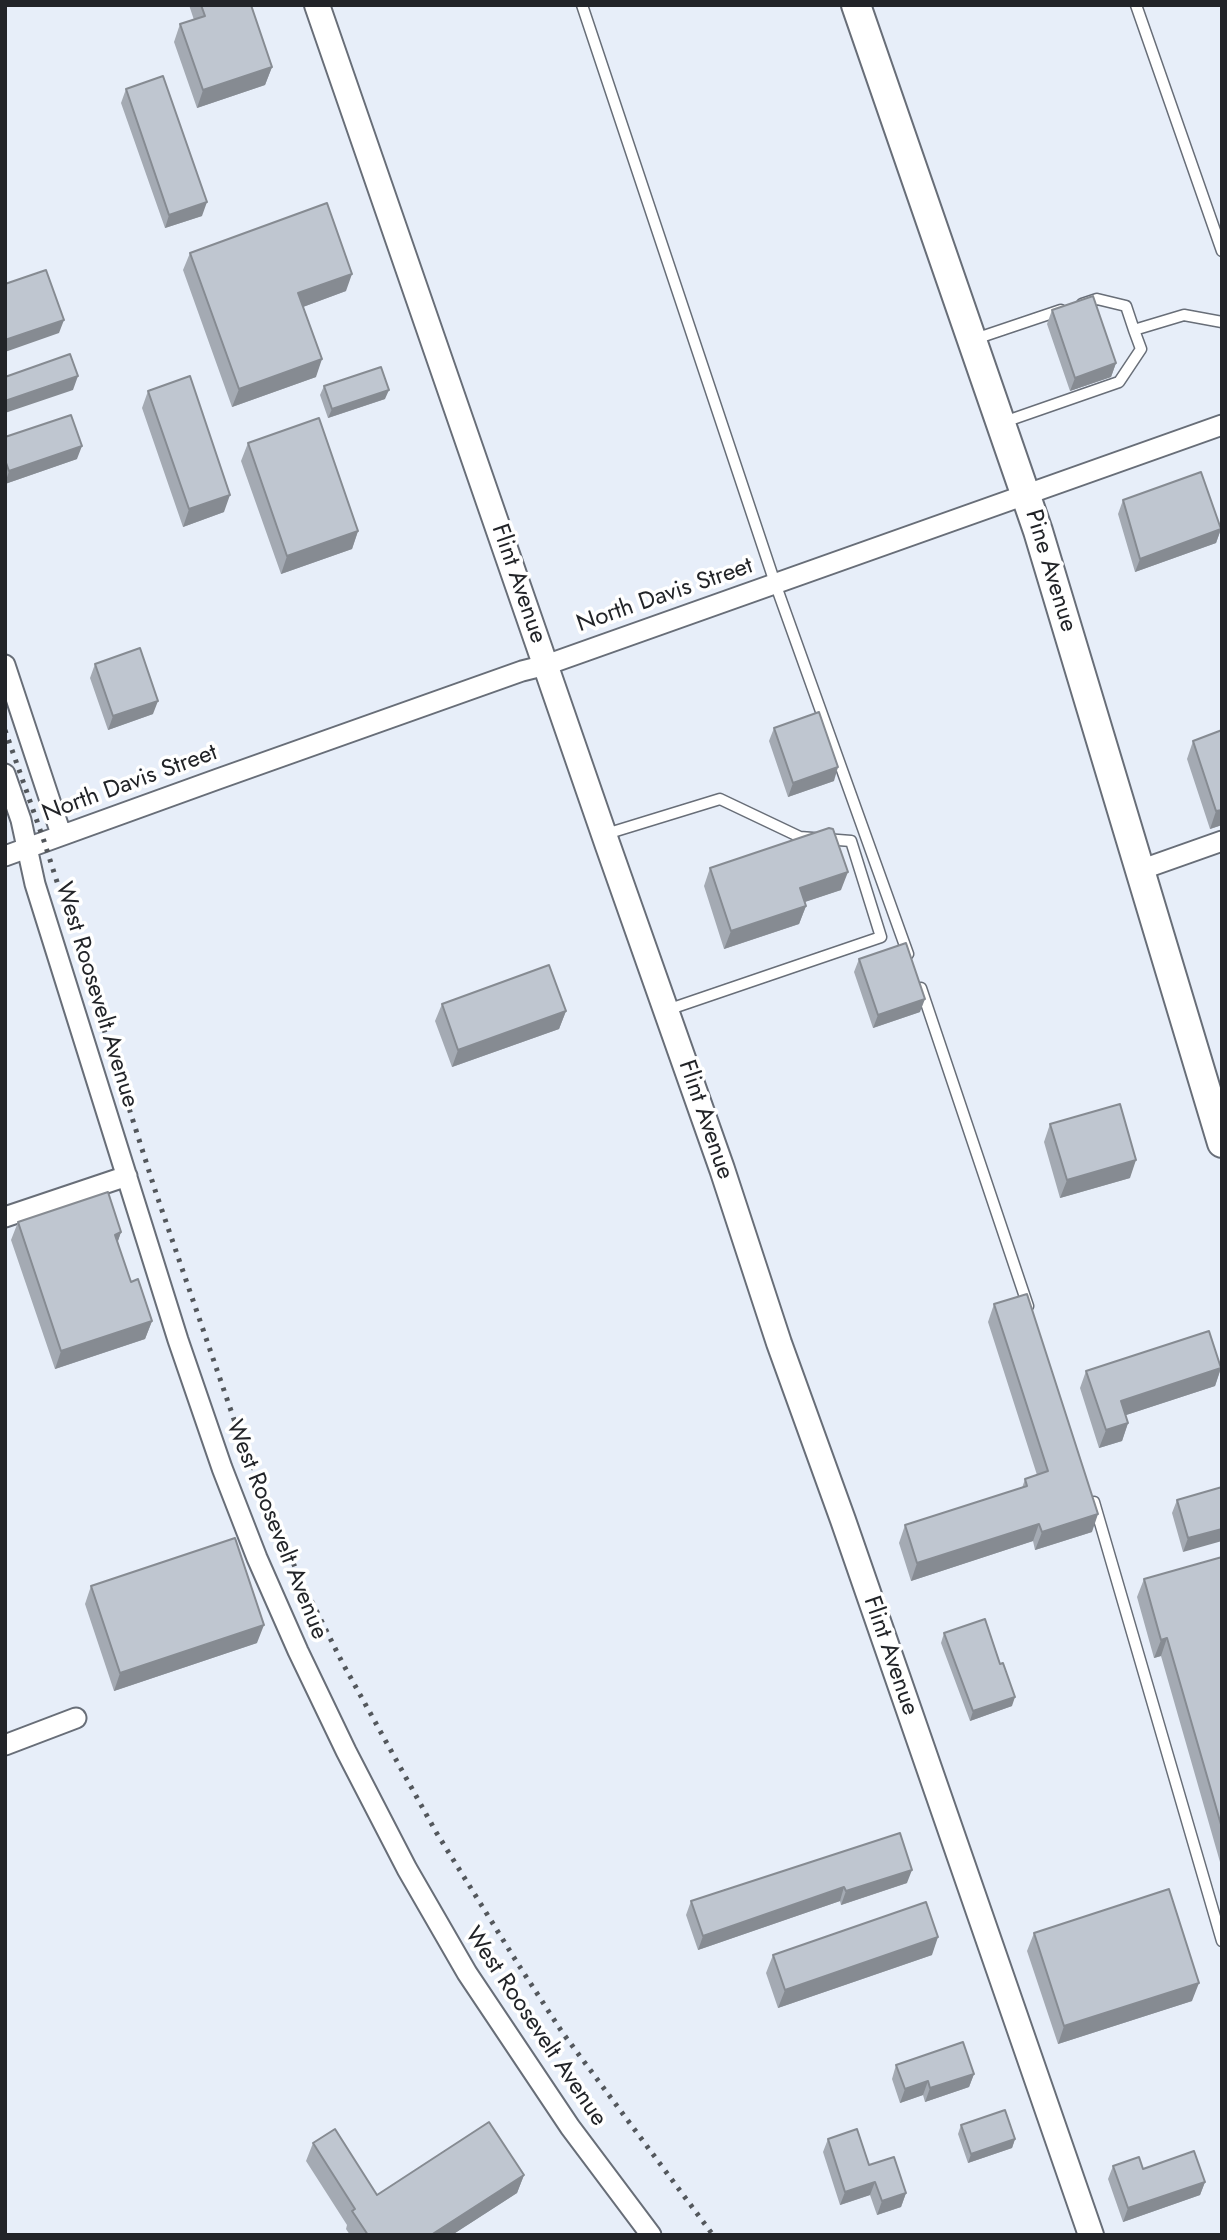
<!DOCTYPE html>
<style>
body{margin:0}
#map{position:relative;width:1227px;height:2240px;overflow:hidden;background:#e7eef9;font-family:Jost,sans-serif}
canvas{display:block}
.frame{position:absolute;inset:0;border:7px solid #222428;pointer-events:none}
</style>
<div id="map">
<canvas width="1227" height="2240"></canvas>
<div class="frame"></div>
</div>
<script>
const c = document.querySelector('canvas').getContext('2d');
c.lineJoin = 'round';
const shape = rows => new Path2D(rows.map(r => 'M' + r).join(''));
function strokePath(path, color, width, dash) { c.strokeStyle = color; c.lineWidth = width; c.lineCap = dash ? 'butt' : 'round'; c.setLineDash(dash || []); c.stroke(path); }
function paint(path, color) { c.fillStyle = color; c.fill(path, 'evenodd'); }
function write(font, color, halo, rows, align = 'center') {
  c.font = font + ' Jost,sans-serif'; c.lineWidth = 7; c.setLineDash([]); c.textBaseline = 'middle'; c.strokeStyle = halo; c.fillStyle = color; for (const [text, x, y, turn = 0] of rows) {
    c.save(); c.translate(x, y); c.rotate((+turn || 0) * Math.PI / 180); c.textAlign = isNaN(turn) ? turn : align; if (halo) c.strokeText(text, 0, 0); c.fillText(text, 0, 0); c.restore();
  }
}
const service = shape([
 [582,5,775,583,908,954],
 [1136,5,1222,251],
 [1082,304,1097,299,1126,306,1134,330,1184,315,1222,322],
 [975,339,1061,310],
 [1004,422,1119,382,1141,349,1134,330],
 [606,834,720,799,800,837,851,841,881,937,667,1010],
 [921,988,1028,1306],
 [1094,1502,1222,1941]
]);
const minor = shape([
 [5,665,61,834],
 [5,774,21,820,35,884,178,1340,222,1468,257,1558,298,1651,346,1751,407,1869,467,1973,570,2127,651,2235],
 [5,856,218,779,522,671,546,665,1222,425],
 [1140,870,1222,841],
 [5,1217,127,1176],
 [5,1745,76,1718]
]);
const tertiary = shape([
 [317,5,608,846,722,1169,779,1343,843,1520,1091,2235]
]);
const secondary = shape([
 [856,5,1038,531,1222,1143]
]);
const rail = shape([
 [5,730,44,841,156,1193,238,1431,297,1572,342,1662,436,1832,518,1964,562,2032,713,2235]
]);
const wall = shape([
 [189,5,251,5,272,67,265,85,197,108,174,42,180,24,194,20],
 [126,89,202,216,165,228,121,103],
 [190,253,346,291,303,307,316,377,232,407,183,270],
 [1052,310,1116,363,1111,377,1070,391,1047,324],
 [324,386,385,399,328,418,320,395],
 [148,391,224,512,183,527,142,408],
 [5,437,77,459,5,484],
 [248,443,358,531,352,549,281,574,241,461],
 [1123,500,1221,529,1216,543,1135,572,1118,514],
 [95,664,153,714,108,730,90,678],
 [774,728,834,781,788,797,769,741],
 [1222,730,1222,825,1210,829,1187,759,1193,741],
 [710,868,841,890,804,902,806,906,799,924,724,949,704,886],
 [859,959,920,1012,873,1028,854,972],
 [442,1004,566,1011,559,1029,452,1067,435,1021],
 [1050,1124,1130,1178,1060,1198,1044,1142],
 [18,1222,121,1232,117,1243,131,1282,152,1321,145,1339,55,1369,11,1240],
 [994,1304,1092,1532,1035,1550,1033,1541,911,1581,899,1543,905,1525,1022,1488,1025,1479,1037,1475,988,1322],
 [1221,1368,1215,1386,1126,1415,1128,1423,1122,1441,1099,1448,1080,1388,1086,1371],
 [1222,1487,1183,1552,1172,1513,1177,1500],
 [1222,1557,1222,1869,1161,1656,1154,1658,1137,1597,1144,1579],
 [91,1586,257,1643,114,1691,85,1604],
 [944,1633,1012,1706,970,1721,941,1643],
 [900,1833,907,1883,841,1905,840,1901,698,1950,686,1915,691,1901],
 [1034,1933,1192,2001,1058,2044,1027,1951],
 [773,1955,932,1955,778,2008,766,1973],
 [896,2065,974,2074,969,2087,925,2102,923,2095,900,2103,892,2079],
 [961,2125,1015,2139,1012,2148,968,2163,958,2134],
 [828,2139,869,2165,906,2193,901,2207,877,2215,870,2195,840,2205,823,2152],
 [313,2143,377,2195,524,2175,517,2193,452,2235,350,2235,346,2229,347,2225,306,2161],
 [1113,2166,1143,2169,1205,2182,1200,2195,1123,2222,1108,2179]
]);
const shadedWall = shape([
 [272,67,265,85,197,108,203,90],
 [207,202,202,216,165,228,169,215],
 [352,274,346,291,292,311,298,293],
 [64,320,59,333,5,352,5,340],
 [322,359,316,377,232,407,239,389],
 [1116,363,1111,377,1070,391,1075,378],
 [78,376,73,390,5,413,5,401],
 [389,390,385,399,328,418,332,409],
 [82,446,77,459,5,484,9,471],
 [230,495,224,512,183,527,189,509],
 [1221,529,1216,543,1135,572,1140,559],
 [358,531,352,549,281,574,287,556],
 [158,701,153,714,108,730,113,716],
 [838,767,834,781,788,797,793,783],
 [1222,810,1222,825,1210,829,1216,811],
 [848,872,841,890,793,906,800,888],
 [806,906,799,924,724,949,731,931],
 [925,999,920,1012,873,1028,878,1015],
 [566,1011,559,1029,452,1067,458,1050],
 [1136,1160,1130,1178,1060,1198,1067,1180],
 [121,1232,115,1250,115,1235],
 [152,1321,145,1339,55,1369,61,1351],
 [1221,1368,1215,1386,1114,1419,1121,1401],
 [1128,1423,1122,1441,1099,1448,1106,1430],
 [1098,1514,1092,1532,1035,1550,1042,1532],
 [1039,1524,1033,1541,911,1581,917,1563],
 [1222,1529,1222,1541,1183,1552,1188,1538],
 [264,1625,257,1643,114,1691,120,1673],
 [1167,1638,1161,1656,1154,1658,1161,1640],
 [1015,1697,1012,1706,970,1721,973,1711],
 [912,1870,907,1883,841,1905,846,1891],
 [844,1887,840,1901,698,1950,703,1936],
 [938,1937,932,1955,778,2008,785,1990],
 [1199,1983,1192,2001,1058,2044,1064,2026],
 [974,2074,969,2087,925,2102,930,2088],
 [928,2081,923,2095,900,2103,905,2089],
 [1015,2139,1012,2148,968,2163,971,2154],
 [524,2175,517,2193,452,2235,431,2235],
 [875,2182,870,2195,840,2205,845,2192],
 [1205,2182,1200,2195,1123,2222,1128,2208],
 [906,2193,901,2207,877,2215,882,2201]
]);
const building = shape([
 [201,5,251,5,272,67,203,90,180,24,205,16,201,5],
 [163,76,207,202,169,215,126,89,163,76],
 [327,203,352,274,298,293,322,359,239,389,190,253,327,203],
 [46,270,64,320,5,340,5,284,46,270],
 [1093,296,1116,363,1075,378,1052,310,1093,296],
 [70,354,78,376,5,401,5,377,70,354],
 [381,367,389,390,332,409,324,386,381,367],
 [190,376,230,495,189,509,148,391,190,376],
 [71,415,82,446,9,471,5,460,5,437,71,415],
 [319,418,358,531,287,556,248,443,319,418],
 [1201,472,1221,529,1140,559,1123,500,1201,472],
 [140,648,158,701,113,716,95,664,140,648],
 [819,712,838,767,793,783,774,728,819,712],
 [1222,730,1222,810,1216,811,1193,741,1222,730],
 [829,828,833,829,848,872,800,888,806,906,731,931,710,868,829,828],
 [906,943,925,999,878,1015,859,959,906,943],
 [549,965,566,1011,458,1050,442,1004,549,965],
 [1120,1104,1136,1160,1067,1180,1050,1124,1120,1104],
 [108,1192,121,1232,115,1235,131,1282,138,1279,152,1321,61,1351,18,1222,108,1192],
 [1027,1294,1098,1514,1042,1532,1039,1524,917,1563,905,1525,1027,1486,1025,1479,1048,1471,994,1304,1027,1294],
 [1209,1331,1221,1368,1121,1401,1128,1423,1106,1430,1086,1371,1209,1331],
 [1222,1487,1222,1529,1188,1538,1177,1500,1222,1487],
 [235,1538,264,1625,120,1673,91,1586,235,1538],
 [1222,1557,1222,1828,1167,1638,1161,1640,1144,1579,1222,1557],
 [985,1619,1000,1664,1003,1663,1015,1697,973,1711,944,1633,985,1619],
 [900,1833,912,1870,846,1891,844,1887,703,1936,691,1901,900,1833],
 [1169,1889,1199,1983,1064,2026,1034,1933,1169,1889],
 [926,1902,938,1937,785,1990,773,1955,926,1902],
 [963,2042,974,2074,930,2088,928,2081,905,2089,896,2065,963,2042],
 [1005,2110,1015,2139,971,2154,961,2125,1005,2110],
 [489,2122,524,2175,431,2235,368,2235,352,2211,355,2209,313,2143,335,2129,377,2195,489,2122],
 [857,2129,869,2165,894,2157,906,2193,882,2201,875,2182,845,2192,828,2139,857,2129],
 [1194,2151,1205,2182,1128,2208,1113,2166,1139,2157,1143,2169,1194,2151]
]);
const streetNames = [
 ["Pine Avenue",1050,571,73],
 ["Flint Avenue",518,584,71],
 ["North Davis Street",665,596,-19],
 ["North Davis Street",130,784,-20],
 ["West Roosevelt Avenue",96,995,73],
 ["Flint Avenue",705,1120,71],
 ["West Roosevelt Avenue",276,1530,68],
 ["Flint Avenue",890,1656,71],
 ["West Roosevelt Avenue",535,2027,56]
];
strokePath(service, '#686e78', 13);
strokePath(minor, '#686e78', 23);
strokePath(tertiary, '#686e78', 28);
strokePath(secondary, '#686e78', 32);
strokePath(service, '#fff', 10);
strokePath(minor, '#fff', 19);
strokePath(tertiary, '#fff', 24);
strokePath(secondary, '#fff', 28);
strokePath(rail, '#53575c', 5, [3.5, 7]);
paint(wall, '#a4aab3');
paint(shadedWall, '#868b92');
paint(building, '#bfc6d0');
strokePath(building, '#868b92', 2);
write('24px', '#222428', '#fff', streetNames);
</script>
